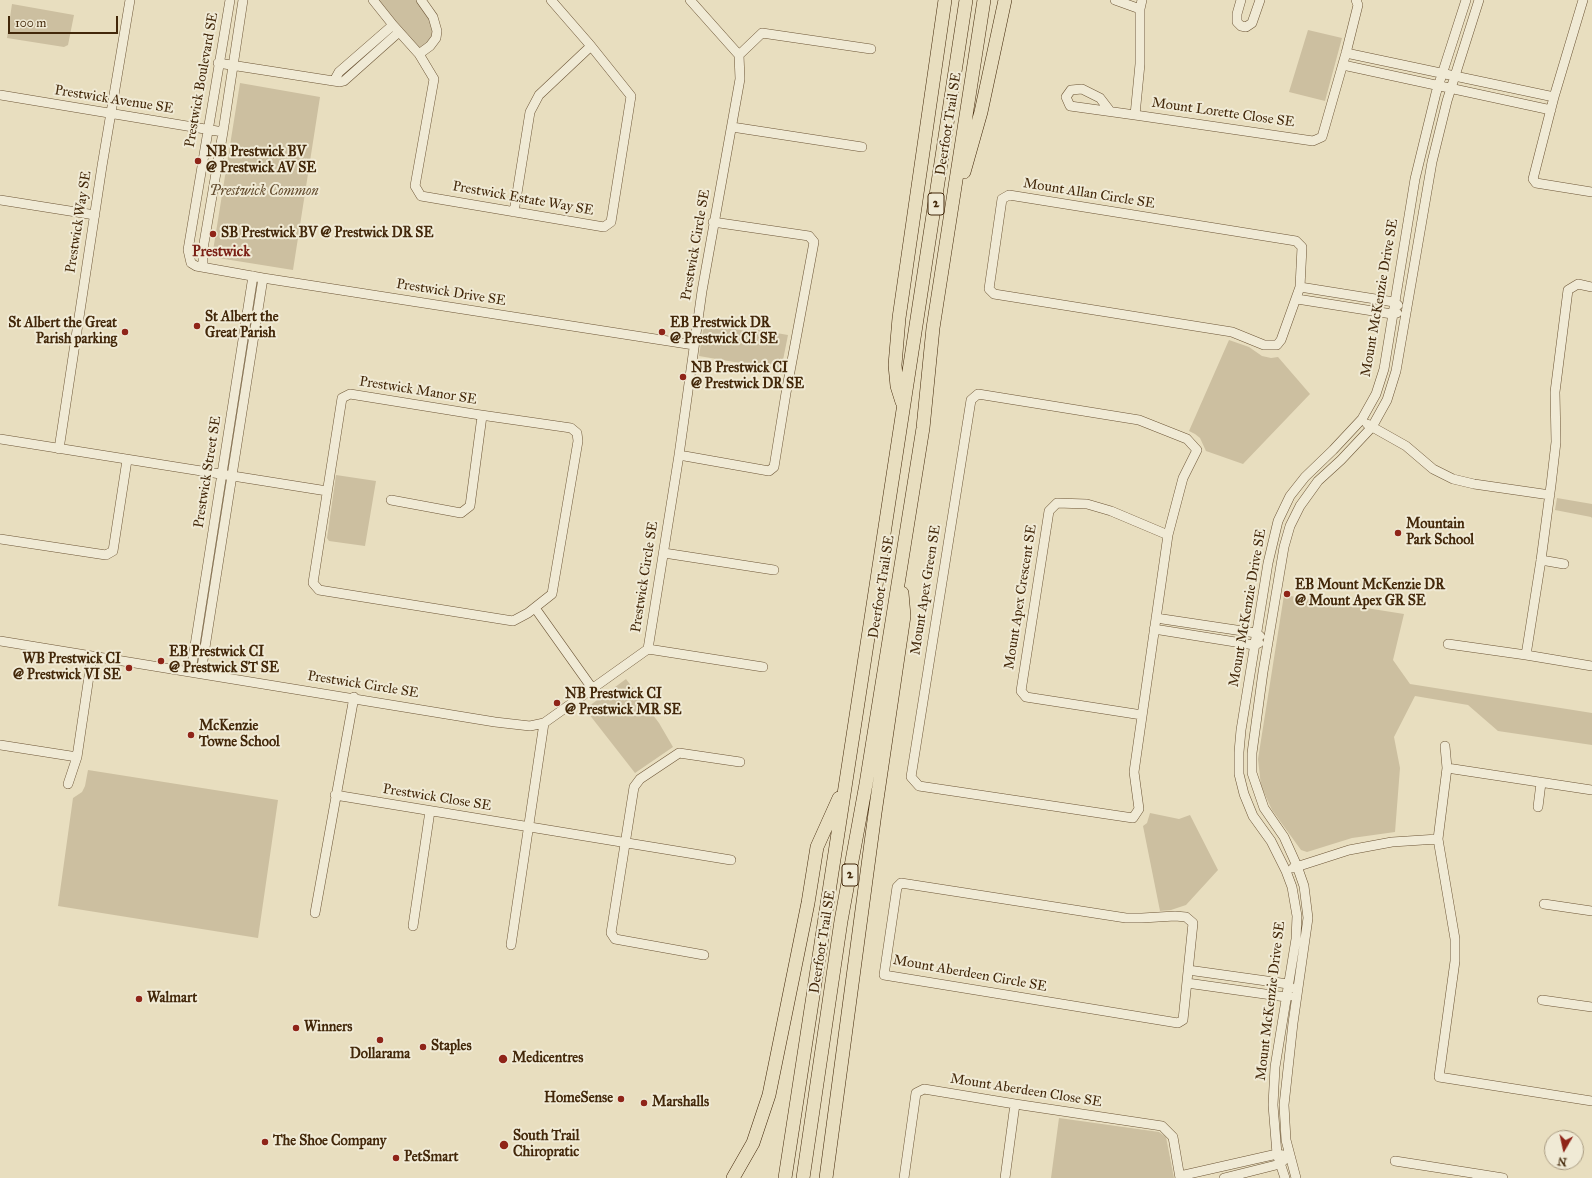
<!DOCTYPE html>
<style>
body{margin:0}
#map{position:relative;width:1592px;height:1178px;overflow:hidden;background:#e8debf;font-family:"IM FELL Great Primer",serif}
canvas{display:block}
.north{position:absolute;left:1544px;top:1130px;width:40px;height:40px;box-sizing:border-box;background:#f0ead5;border:1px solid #aa9c83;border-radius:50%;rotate:189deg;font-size:11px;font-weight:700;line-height:16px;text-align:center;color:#422709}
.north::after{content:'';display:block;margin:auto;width:14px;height:18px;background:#8f2418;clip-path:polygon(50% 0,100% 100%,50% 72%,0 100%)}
.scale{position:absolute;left:8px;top:16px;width:110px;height:18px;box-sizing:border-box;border:2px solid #422709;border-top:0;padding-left:5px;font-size:12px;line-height:14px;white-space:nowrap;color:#422709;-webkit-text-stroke:3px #f0ead5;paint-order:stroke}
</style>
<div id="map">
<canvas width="1592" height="1178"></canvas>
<div class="north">N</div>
<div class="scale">100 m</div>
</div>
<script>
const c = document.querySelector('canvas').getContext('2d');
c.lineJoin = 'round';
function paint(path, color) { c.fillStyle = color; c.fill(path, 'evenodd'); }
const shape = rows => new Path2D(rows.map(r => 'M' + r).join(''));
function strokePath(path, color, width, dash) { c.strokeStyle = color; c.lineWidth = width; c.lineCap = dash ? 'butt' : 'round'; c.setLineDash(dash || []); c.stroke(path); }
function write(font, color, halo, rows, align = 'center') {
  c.font = font + ' "IM FELL Great Primer",serif'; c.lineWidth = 4; c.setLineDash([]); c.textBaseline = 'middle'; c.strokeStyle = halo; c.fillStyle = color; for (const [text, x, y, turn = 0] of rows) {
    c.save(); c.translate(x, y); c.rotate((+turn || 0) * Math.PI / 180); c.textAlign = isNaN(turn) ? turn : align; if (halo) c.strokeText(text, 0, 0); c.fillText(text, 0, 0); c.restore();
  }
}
const green = shape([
 [373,0,421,0,437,31,419,54],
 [12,4,74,15,68,45,64,47,7,38],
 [1308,30,1342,38,1325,101,1289,92],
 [240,83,320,97,293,270,212,257],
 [704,324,752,332,753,329,788,335,781,370,699,356],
 [1229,340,1249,347,1262,356,1271,358,1278,357,1310,394,1243,464,1206,451,1200,438,1195,434,1189,431],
 [336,475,376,481,365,546,329,541,327,538],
 [1557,498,1592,504,1592,518,1591,517,1555,510],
 [1284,595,1404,614,1393,660,1410,684,1592,713,1592,745,1498,731,1468,705,1415,696,1394,737,1400,768,1395,832,1352,838,1307,852,1301,850,1272,810,1261,786,1258,759],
 [626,679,659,723,673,747,635,773,585,709],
 [88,770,278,800,258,938,58,906,73,798,82,792,85,786],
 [1150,813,1179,819,1190,815,1218,870,1186,905,1171,910,1160,911,1143,826,1147,823],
 [1059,1118,1159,1132,1166,1137,1174,1178,1051,1178]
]);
const minor = shape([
 [230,0,188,250,191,263,196,266,263,278,694,345],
 [373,0,393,25,419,54,434,79,415,186,421,196,604,227,611,222,631,96,591,46,551,0],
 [1115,0,1140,9],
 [1142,0,1140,9,1140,64,1135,115,1313,141,1322,137,1346,53,1358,5,1356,0],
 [1241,0,1237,14,1237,22,1241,26,1246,27,1252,23,1260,0],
 [1583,0,1554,97,1533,179,1536,183,1592,192],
 [1346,53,1554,97],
 [419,54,430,46,436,38,437,31,433,17,421,0],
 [739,55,762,33,871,49],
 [218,63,340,82,344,81,399,32],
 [1343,65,1551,110],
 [334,81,339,72,393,25],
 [0,95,223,132],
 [1110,111,1100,98,1082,89,1071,90,1066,97,1070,106,1135,115],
 [732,127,862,147],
 [1009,195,1296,241,1302,247,1300,287,1281,340,1277,345,1264,345,1232,332,994,294,989,289,1002,199,1009,195],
 [0,200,95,215],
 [514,212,530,112,539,95,591,46],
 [203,267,203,249,223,132,243,0],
 [1300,287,1394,302,1398,305],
 [1592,287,1578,284,1568,290,1555,392,1556,442,1551,485,1541,560,1526,655,1592,666],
 [1297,299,1392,314,1397,313],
 [350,394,474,414,571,428,577,433,578,441,552,594,528,613,513,621,319,590,313,583,342,398,350,394],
 [978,394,1139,420,1187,439,1197,450,1183,478,1168,535,1134,772,1139,809,1133,818,919,786,911,777,971,400,978,394],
 [1367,424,1406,446,1433,469,1453,479,1474,484,1550,495],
 [0,439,327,491],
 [59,449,102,166,130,0],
 [679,455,769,471,774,467,786,393,814,242,809,236,713,222],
 [391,500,461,513,470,506,482,416],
 [0,539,106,555,113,551,127,460],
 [664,553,774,570],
 [1541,560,1564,564],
 [535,608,592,688],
 [1156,618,1256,633,1260,636],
 [1154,629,1254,645,1259,643],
 [0,641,495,722,530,726,544,723,648,649,679,455,702,291,740,79,739,55,690,0],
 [1448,644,1526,655],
 [648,649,763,667],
 [191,671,253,276],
 [201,673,263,278],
 [1142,715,1026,697,1021,691,1049,511,1057,503,1087,504,1111,511,1168,535],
 [0,745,77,757],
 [1445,746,1447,768],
 [68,784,77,757,92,656],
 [1592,790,1447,768,1438,839,1455,939,1455,961,1439,1077,1592,1101],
 [335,795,731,860],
 [1538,807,1541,783],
 [1293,868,1349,850,1392,842,1438,839],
 [901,883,1126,918,1142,918,1175,916,1186,917,1193,923,1183,1020,1178,1023,884,975,897,887,901,883],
 [1544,904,1592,911],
 [315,913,354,697],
 [413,926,430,811],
 [511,945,544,723],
 [704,955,615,939,611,933,634,787,640,779,679,753,740,762],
 [1188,970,1288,984,1291,988],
 [1187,983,1286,997,1290,996],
 [1542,1000,1592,1007],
 [1395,1161,1478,1174],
 [1180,1176,1277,1154,1283,1155],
 [904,1178,916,1093,924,1089,1015,1104,1162,1126,1173,1137,1180,1178],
 [1005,1178,1015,1104],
 [1224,1178,1280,1164,1284,1160],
 [1285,1178,1277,1154,1273,1105,1275,1067,1296,939,1297,916,1292,887,1286,871,1271,841,1253,816,1244,794,1239,774,1239,752,1241,730,1268,563,1278,521,1290,496,1305,477,1333,450,1362,419,1376,394,1384,369,1415,179,1436,93,1466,0],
 [1296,1178,1286,1140,1284,1105,1293,1023,1308,918,1304,886,1297,866,1284,837,1264,808,1252,773,1252,753,1263,672,1284,547,1290,526,1300,506,1318,481,1341,460,1372,427,1387,400,1396,371,1432,162,1447,101,1479,0],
 [1477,1178,1478,1174,1503,1178]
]);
const highway = shape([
 [964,172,981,112,1005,0],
 [902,402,897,386,895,365,899,318,945,0],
 [733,1178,753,1143,769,1095,808,903,817,847,839,798],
 [785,1178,966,0],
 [803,1178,841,921,866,784,923,428,933,328,984,0],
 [826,1178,875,813,904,616,902,593]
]);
const markers = [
 [198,161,4,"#8f2418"],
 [213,234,4,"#8f2418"],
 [197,326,4,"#8f2418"],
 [125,332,4,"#8f2418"],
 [662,332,4,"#8f2418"],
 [683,377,4,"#8f2418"],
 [1398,533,4,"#8f2418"],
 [1287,594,4,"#8f2418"],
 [161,661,4,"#8f2418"],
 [129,668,4,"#8f2418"],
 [557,703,4,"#8f2418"],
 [191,735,4,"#8f2418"],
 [139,999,4,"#8f2418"],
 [296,1028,4,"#8f2418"],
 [380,1040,4,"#8f2418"],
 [423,1047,4,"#8f2418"],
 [503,1059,5,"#8f2418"],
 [621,1099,4,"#8f2418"],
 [644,1103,4,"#8f2418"],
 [265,1142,4,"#8f2418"],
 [504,1145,5,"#8f2418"],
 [396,1158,4,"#8f2418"]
];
const shields = [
 [936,204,16],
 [850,875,16]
];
const shieldNames = [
 ["2",936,204],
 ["2",850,875]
];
const streetNames = [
 ["Prestwick Boulevard SE",202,80,-80],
 ["Prestwick Avenue SE",114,100,9],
 ["Mount Lorette Close SE",1223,113,8],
 ["Deerfoot Trail SE",949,124,-81],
 ["Mount Allan Circle SE",1089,194,9],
 ["Prestwick Estate Way SE",523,199,10],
 ["Prestwick Way SE",79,222,-81],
 ["Prestwick Circle SE",696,245,-80],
 ["Prestwick Drive SE",451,293,9],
 ["Mount McKenzie Drive SE",1380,298,-80],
 ["Prestwick Manor SE",418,391,9],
 ["Prestwick Street SE",208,472,-81],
 ["Prestwick Circle SE",645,577,-81],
 ["Deerfoot Trail SE",882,587,-81],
 ["Mount Apex Green SE",926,590,-81],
 ["Mount Apex Crescent SE",1021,597,-81],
 ["Mount McKenzie Drive SE",1248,608,-80],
 ["Prestwick Circle SE",363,685,9],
 ["Prestwick Close SE",437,798,9],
 ["Deerfoot Trail SE",823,942,-81],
 ["Mount Aberdeen Circle SE",970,974,10],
 ["Mount McKenzie Drive SE",1271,1001,-83],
 ["Mount Aberdeen Close SE",1026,1091,9]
];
const poiNames = [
 ["NB Prestwick BV",206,153],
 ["@ Prestwick AV SE",206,169],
 ["SB Prestwick BV @ Prestwick DR SE",221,234],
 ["St Albert the",205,318],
 ["Great Parish",205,334],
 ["St Albert the Great",117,324,"right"],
 ["Parish parking",117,340,"right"],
 ["EB Prestwick DR",670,324],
 ["@ Prestwick CI SE",670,340],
 ["NB Prestwick CI",691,369],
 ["@ Prestwick DR SE",691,385],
 ["Mountain",1406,525],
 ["Park School",1406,541],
 ["EB Mount McKenzie DR",1295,586],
 ["@ Mount Apex GR SE",1295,602],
 ["EB Prestwick CI",169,653],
 ["@ Prestwick ST SE",169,669],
 ["WB Prestwick CI",121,660,"right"],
 ["@ Prestwick VI SE",121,676,"right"],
 ["NB Prestwick CI",565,695],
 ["@ Prestwick MR SE",565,711],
 ["McKenzie",199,727],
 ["Towne School",199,743],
 ["Walmart",147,999],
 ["Winners",304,1028],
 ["Staples",431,1047],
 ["Dollarama",380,1055,"center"],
 ["Medicentres",512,1059],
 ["HomeSense",613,1099,"right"],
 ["Marshalls",652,1103],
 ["South Trail",513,1137],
 ["Chiropratic",513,1153],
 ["The Shoe Company",273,1142],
 ["PetSmart",404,1158]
];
const parkNames = [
 ["Prestwick Common",264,192]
];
const neighbourhoodNames = [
 ["Prestwick",221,252]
];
paint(green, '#ccbfa0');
strokePath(minor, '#6c5536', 10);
strokePath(highway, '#422709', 14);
strokePath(minor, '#f0ead5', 9);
strokePath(highway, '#e8debf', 13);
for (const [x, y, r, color] of markers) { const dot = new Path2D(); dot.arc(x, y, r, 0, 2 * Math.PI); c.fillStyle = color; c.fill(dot); strokePath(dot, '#f0ead5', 1.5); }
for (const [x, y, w] of shields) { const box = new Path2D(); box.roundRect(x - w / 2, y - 11, w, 22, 3); c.fillStyle = '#f0ead5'; c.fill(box); strokePath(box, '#422709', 1); }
write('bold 13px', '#422709', null, shieldNames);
write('14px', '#422709', '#f0ead5', streetNames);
write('bold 14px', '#422709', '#f0ead5', poiNames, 'left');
write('italic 14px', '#644d2f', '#f0ead5', parkNames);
write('bold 15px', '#7a1f14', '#f0ead5', neighbourhoodNames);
</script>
